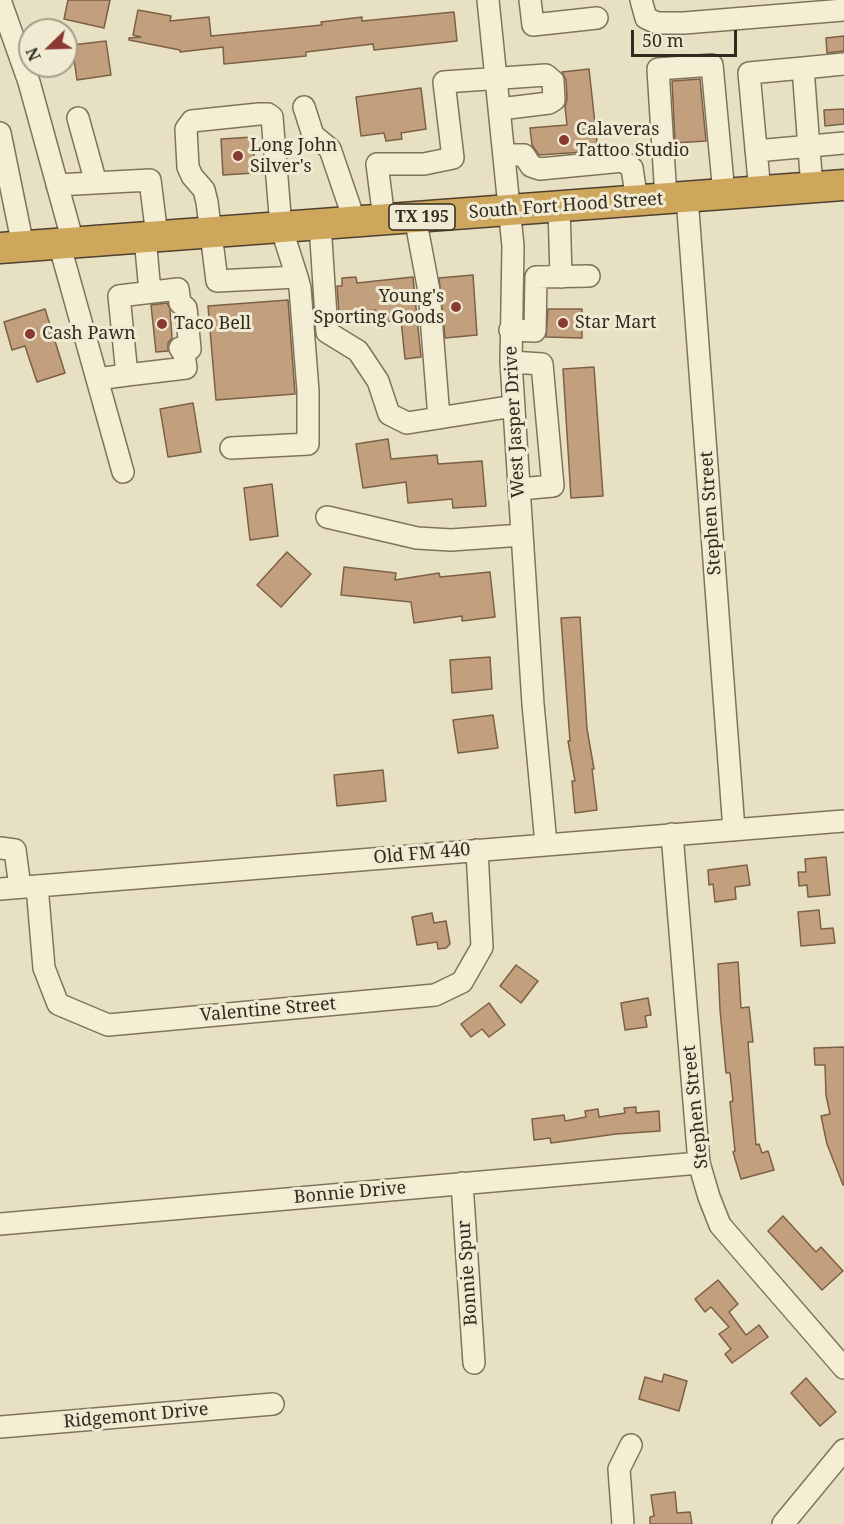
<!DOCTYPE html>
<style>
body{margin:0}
#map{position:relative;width:844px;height:1524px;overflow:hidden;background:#e8e0c3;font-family:"Noto Serif",serif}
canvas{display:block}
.north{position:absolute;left:18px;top:18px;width:60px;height:60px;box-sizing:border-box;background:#f0ead2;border:2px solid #a49d8a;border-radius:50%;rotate:247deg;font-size:16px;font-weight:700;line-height:24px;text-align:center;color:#322a1e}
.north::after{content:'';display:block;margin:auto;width:21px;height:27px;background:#883a33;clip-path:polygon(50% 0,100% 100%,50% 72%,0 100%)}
.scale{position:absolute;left:631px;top:30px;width:106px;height:27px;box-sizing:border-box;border:3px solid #322a1e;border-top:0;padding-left:8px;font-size:18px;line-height:21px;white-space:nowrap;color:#322a1e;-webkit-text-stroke:4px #f0ead2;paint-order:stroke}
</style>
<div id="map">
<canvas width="844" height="1524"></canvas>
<div class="north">N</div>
<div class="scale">50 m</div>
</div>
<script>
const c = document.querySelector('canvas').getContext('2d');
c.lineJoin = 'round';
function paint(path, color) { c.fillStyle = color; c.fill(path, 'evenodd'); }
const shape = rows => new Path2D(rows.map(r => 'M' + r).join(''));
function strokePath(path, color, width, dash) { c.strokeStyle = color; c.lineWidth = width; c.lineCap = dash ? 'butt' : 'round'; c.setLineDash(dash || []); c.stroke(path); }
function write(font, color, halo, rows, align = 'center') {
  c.font = font + ' "Noto Serif",serif'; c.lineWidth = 6; c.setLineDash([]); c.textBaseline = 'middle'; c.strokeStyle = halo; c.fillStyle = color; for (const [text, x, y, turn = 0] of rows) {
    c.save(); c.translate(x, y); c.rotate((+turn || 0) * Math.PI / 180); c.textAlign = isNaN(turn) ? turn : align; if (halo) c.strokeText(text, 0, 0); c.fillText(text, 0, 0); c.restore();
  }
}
const building = shape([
 [68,0,110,0,104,28,64,19,68,0],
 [138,10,171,16,170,21,209,17,211,36,322,25,321,22,362,17,362,21,454,12,457,41,374,50,373,44,306,52,306,56,224,64,223,47,180,52,180,50,129,40,129,38,141,37,133,35,138,10],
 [844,36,844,51,827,53,826,38,844,36],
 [106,41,111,75,77,80,72,45,106,41],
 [589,69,598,151,539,155,532,145,530,128,567,125,565,107,567,99,566,80,562,72,589,69],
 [700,79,706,141,675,143,672,81,700,79],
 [421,88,426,129,401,133,402,139,386,141,384,133,361,136,356,97,421,88],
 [844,109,844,124,825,126,824,110,844,109],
 [253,137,255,173,223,175,221,139,253,137],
 [473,275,477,335,445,338,439,278,473,275],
 [356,277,357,283,413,277,421,357,405,359,401,320,376,323,375,310,339,314,337,286,342,286,342,278,356,277],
 [288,300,295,394,216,400,208,306,288,300],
 [167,303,170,309,172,338,168,343,168,351,156,352,151,305,167,303],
 [45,309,65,373,37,382,25,346,12,350,4,322,45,309],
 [548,309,582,309,582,338,546,337,548,309],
 [594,367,603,496,571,498,563,369,594,367],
 [193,403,201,452,168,457,160,409,193,403],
 [388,439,391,459,437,455,438,464,482,461,486,506,453,508,452,499,408,503,406,482,363,488,356,444,388,439],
 [272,484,278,536,250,540,244,488,272,484],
 [287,552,311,574,281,607,257,585,287,552],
 [344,567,396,573,395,580,439,573,440,577,490,572,495,617,462,621,462,616,414,623,411,602,341,595,344,567],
 [580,617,587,729,594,769,592,769,597,810,575,813,572,781,575,781,568,741,570,741,561,618,580,617],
 [490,657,492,689,452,693,450,660,490,657],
 [493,715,498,748,458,753,453,720,493,715],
 [383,770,386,801,337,806,334,775,383,770],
 [826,857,830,895,808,897,807,885,799,886,798,872,806,872,805,859,826,857],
 [747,865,750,885,735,887,736,899,715,902,713,884,709,885,708,870,747,865],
 [819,910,821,929,833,928,835,943,801,946,798,912,819,910],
 [432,913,434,923,446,921,450,944,446,948,438,949,437,942,417,945,412,917,432,913],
 [738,962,741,1008,749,1007,753,1042,748,1042,756,1145,759,1144,762,1153,768,1151,774,1170,741,1179,733,1152,735,1151,730,1102,733,1101,730,1073,726,1073,720,1010,718,964,738,962],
 [516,965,538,981,521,1003,500,986,516,965],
 [648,998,651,1015,645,1016,647,1027,625,1030,621,1003,648,998],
 [489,1003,505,1025,489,1037,482,1029,471,1037,461,1024,489,1003],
 [844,1047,844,1185,843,1185,827,1144,821,1116,830,1114,826,1095,825,1065,815,1065,814,1048,844,1047],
 [636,1107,636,1113,659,1111,660,1131,616,1134,551,1143,550,1138,534,1140,532,1119,564,1115,565,1121,586,1117,585,1111,598,1109,599,1117,625,1113,624,1108,636,1107],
 [783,1216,816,1252,821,1247,843,1271,822,1290,768,1231,783,1216],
 [718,1280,738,1304,729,1312,746,1335,759,1325,768,1337,732,1363,725,1354,731,1349,719,1334,729,1327,711,1307,705,1312,695,1299,718,1280],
 [664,1374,687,1381,679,1411,639,1399,645,1377,662,1382,664,1374],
 [806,1378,836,1412,820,1426,791,1393,806,1378],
 [675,1492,677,1513,690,1512,692,1524,650,1524,650,1517,654,1516,651,1495,675,1492]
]);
const minor = shape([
 [0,0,29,82,73,242],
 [488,0,513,246,511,362,533,704,546,844],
 [530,0,533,25,597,18],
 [641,0,646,18,657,23,684,23,844,10],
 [803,68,844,64],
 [304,107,313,135,330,149,355,222],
 [78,118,96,183],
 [0,133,23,246],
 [756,151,844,143],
 [504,155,524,155,531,166,540,169,623,161,632,168,637,201],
 [57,185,150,180,157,236],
 [760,192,749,73,803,68,812,188],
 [687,197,734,830],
 [666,198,658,69,712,65,724,194],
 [559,207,561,277],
 [415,217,429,291,439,418],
 [384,219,377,164,424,164,453,158,444,82,546,75,553,81,554,100,549,103,500,109],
 [320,224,327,332,358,351,378,381,389,414,407,423,514,406],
 [145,237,150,292],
 [59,243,123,472],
 [510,330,535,331,536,277,589,276],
 [511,362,542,364,553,486,519,489],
 [127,375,186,368,184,354,180,348],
 [97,379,127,375,119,296,178,289,180,303,186,308,190,349,184,354],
 [231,448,308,444,308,391,300,288,297,277,281,227,272,117,268,114,259,114,192,121,186,129,188,167,192,176,204,190,207,202,217,281,297,277],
 [327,517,417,538,451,540,522,535],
 [672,834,699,1163,709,1197,720,1225,844,1368],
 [0,848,15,850,20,887],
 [37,886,44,968,58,1004,108,1025,435,995,462,982,482,947,477,850],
 [0,889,844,821],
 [462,1183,474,1363],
 [0,1224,699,1163],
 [0,1427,273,1404],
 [623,1524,619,1469,631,1445],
 [783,1524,844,1450]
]);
const highway = shape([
 [0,248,844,185]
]);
const markers = [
 [564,140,6,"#883a33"],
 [238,156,6,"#883a33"],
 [456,307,6,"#883a33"],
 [563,323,6,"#883a33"],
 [162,324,6,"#883a33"],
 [30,334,6,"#883a33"]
];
const shields = [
 [422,217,66]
];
const shieldNames = [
 ["TX 195",422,217]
];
const poiNames = [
 ["Calaveras",576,130],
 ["Tattoo Studio",576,151],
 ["Long John",250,146],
 ["Silver's",250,167],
 ["Young's",444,297,"right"],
 ["Sporting Goods",444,318,"right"],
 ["Star Mart",575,323],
 ["Taco Bell",174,324],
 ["Cash Pawn",42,334]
];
const streetNames = [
 ["South Fort Hood Street",566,206,-4],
 ["West Jasper Drive",515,422,-93],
 ["Stephen Street",711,513,-94],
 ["Old FM 440",422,854,-5],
 ["Valentine Street",268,1010,-5],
 ["Stephen Street",696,1107,-96],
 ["Bonnie Drive",350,1193,-5],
 ["Bonnie Spur",468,1273,-94],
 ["Ridgemont Drive",136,1416,-5]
];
paint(building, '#c2a07e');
strokePath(building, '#7c6045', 1.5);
strokePath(minor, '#80735c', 24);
strokePath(highway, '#4e4130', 33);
strokePath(minor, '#f4eed5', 21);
strokePath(highway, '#cea75d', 30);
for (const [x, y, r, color] of markers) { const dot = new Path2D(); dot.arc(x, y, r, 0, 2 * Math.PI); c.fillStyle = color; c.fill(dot); strokePath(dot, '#f0ead2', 2); }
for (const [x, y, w] of shields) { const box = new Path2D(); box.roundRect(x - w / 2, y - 13, w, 26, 4.5); c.fillStyle = '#f0ead2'; c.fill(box); strokePath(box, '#322a1e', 1.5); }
write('bold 16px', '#322a1e', null, shieldNames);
write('18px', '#322a1e', '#f0ead2', poiNames, 'left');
write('18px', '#322a1e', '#f0ead2', streetNames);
</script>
